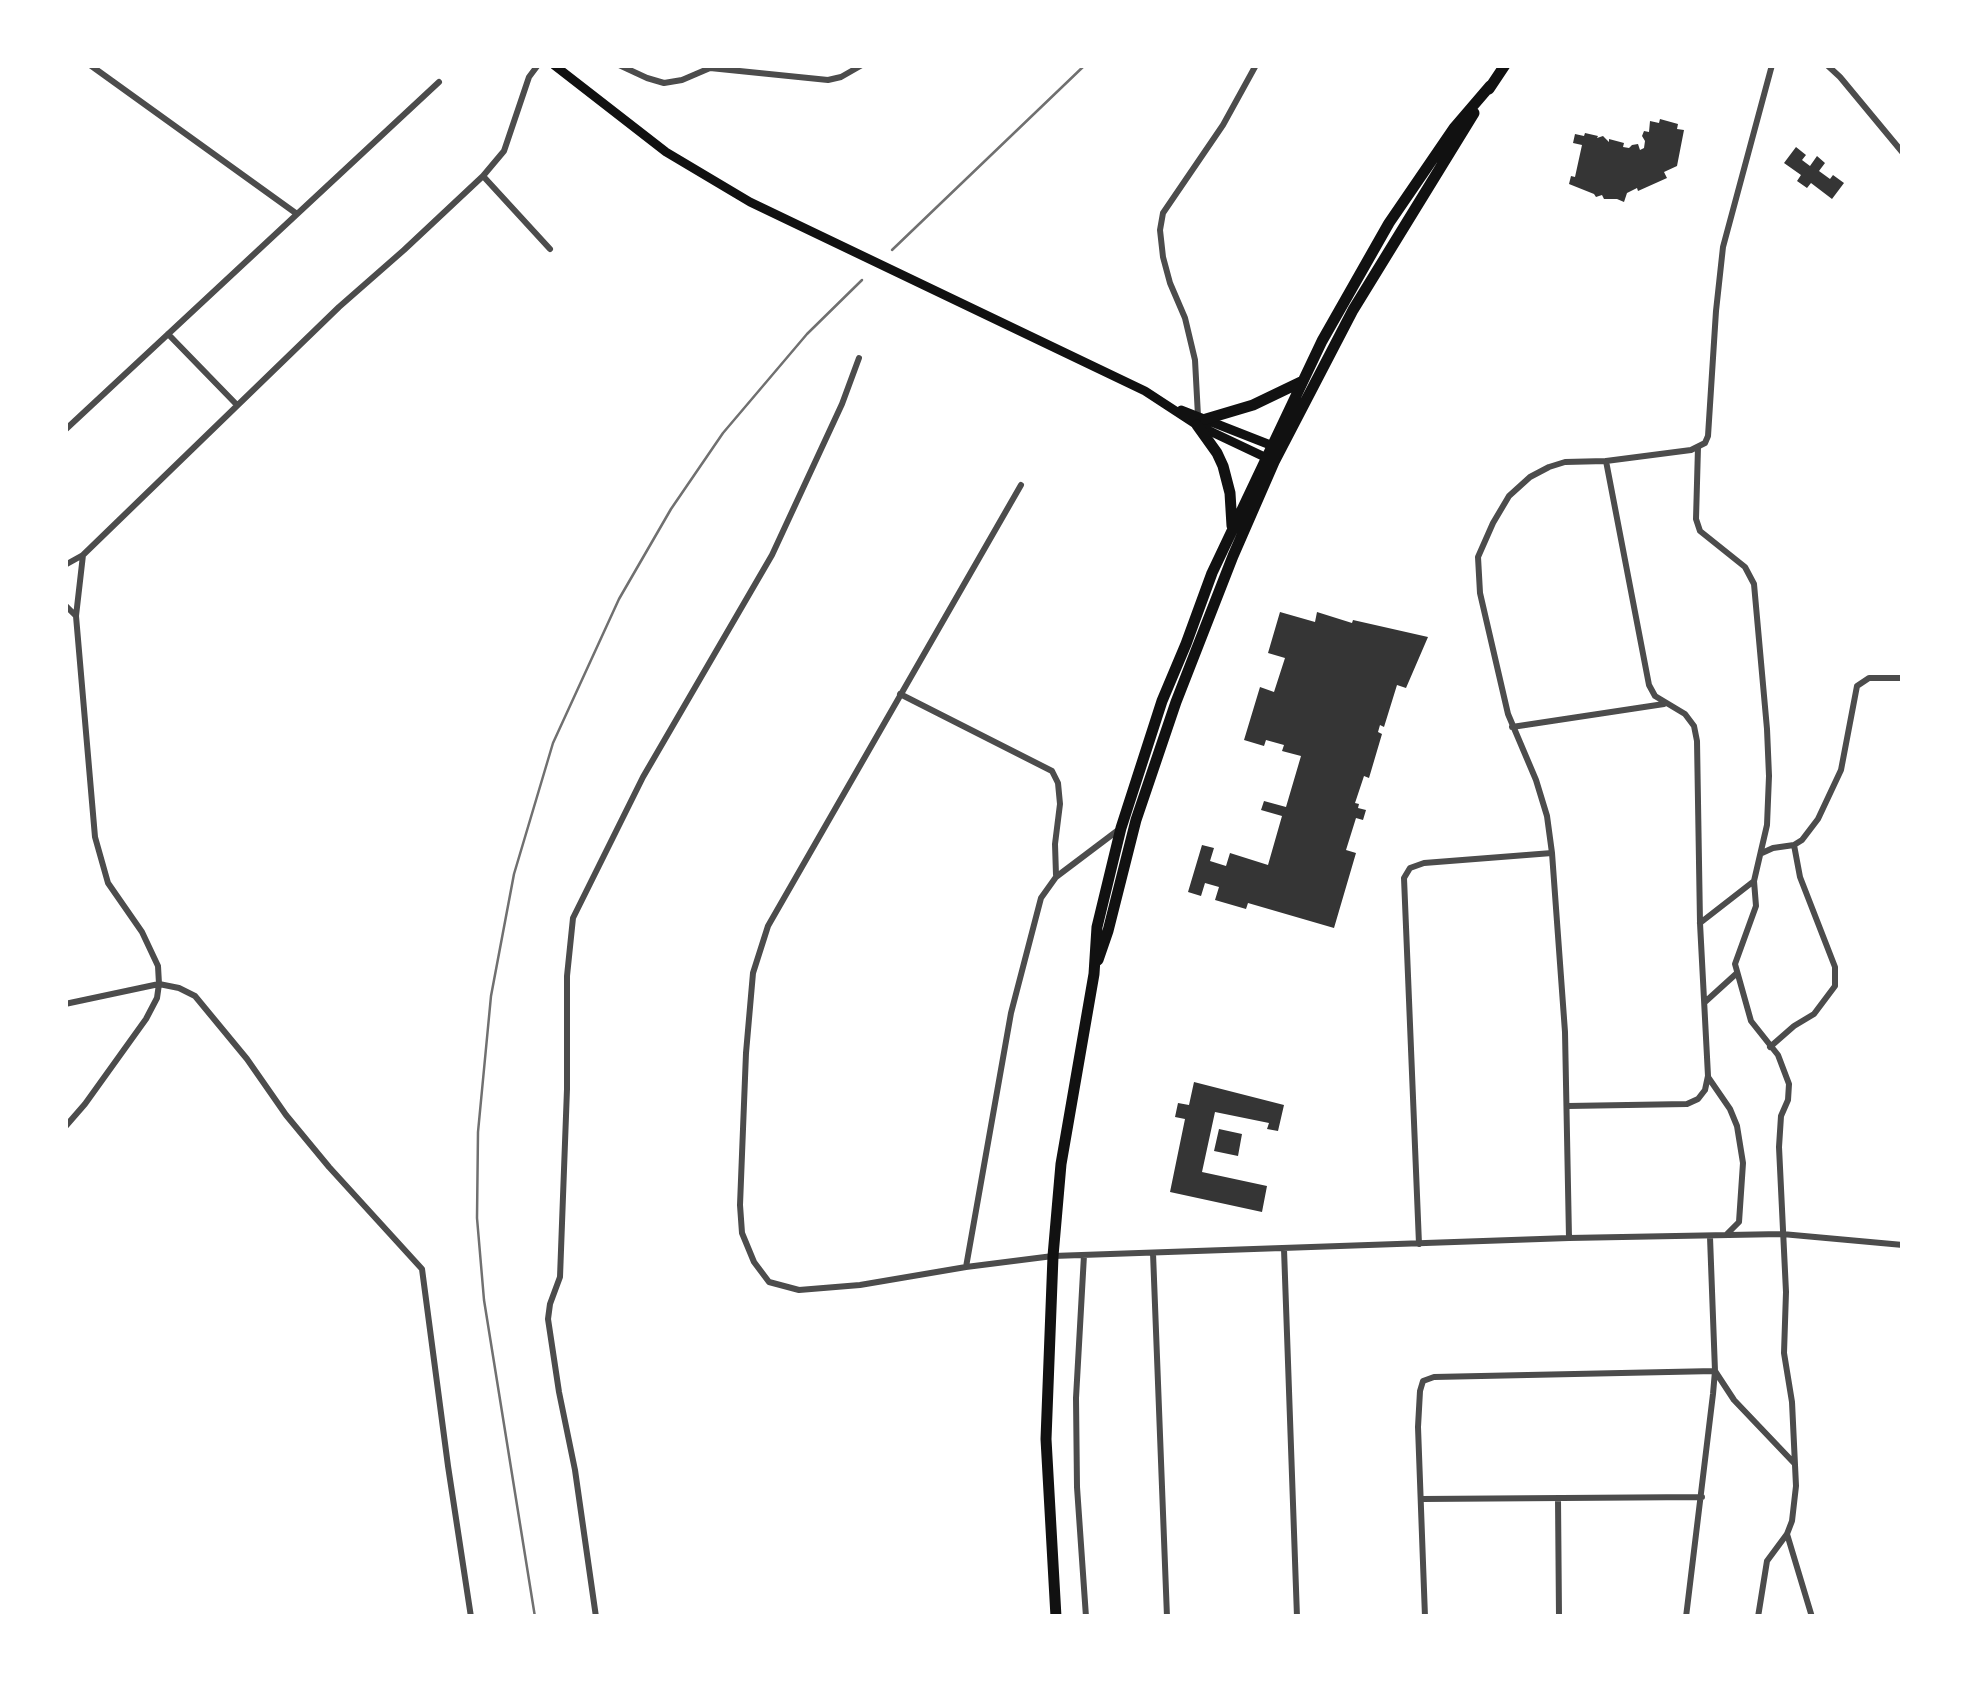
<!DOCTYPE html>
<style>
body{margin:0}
#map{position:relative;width:1968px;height:1682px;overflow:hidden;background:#fff;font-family:Raleway,sans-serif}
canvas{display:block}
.frame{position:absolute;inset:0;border:68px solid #fff;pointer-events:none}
</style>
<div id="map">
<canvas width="1968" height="1682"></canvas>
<div class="frame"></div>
</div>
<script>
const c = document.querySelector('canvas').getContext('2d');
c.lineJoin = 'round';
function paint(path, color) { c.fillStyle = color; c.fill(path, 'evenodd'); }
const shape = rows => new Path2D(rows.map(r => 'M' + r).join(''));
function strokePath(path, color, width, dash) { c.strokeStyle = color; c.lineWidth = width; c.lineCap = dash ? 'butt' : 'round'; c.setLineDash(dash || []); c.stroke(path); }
const building = shape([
 [1660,119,1678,124,1677,129,1684,130,1677,166,1664,172,1667,178,1638,191,1637,188,1627,193,1624,202,1617,199,1604,199,1602,195,1596,197,1594,194,1569,184,1571,176,1575,177,1582,145,1573,143,1575,134,1584,136,1585,133,1598,136,1597,138,1603,136,1609,142,1609,139,1624,143,1623,147,1629,148,1632,145,1638,144,1640,150,1644,148,1645,141,1642,136,1644,131,1649,132,1650,121,1659,123],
 [1796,147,1806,155,1802,160,1810,166,1817,156,1825,163,1819,171,1830,179,1833,175,1844,183,1832,199,1811,183,1807,188,1797,181,1801,175,1784,163],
 [1280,612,1315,622,1317,612,1352,623,1353,620,1428,637,1406,688,1397,685,1384,727,1380,725,1378,732,1382,734,1369,778,1364,776,1355,803,1359,804,1358,808,1366,810,1363,820,1356,818,1346,850,1356,853,1334,928,1248,903,1246,909,1215,900,1219,887,1205,883,1201,896,1188,892,1202,845,1214,848,1210,861,1226,866,1230,853,1268,865,1282,816,1261,810,1264,801,1286,807,1301,756,1282,751,1284,745,1266,740,1264,746,1244,740,1260,687,1274,692,1285,658,1268,653],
 [1194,1082,1284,1105,1278,1131,1267,1129,1269,1123,1215,1112,1202,1172,1267,1186,1262,1212,1170,1192,1185,1119,1175,1117,1178,1103,1189,1105],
 [1219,1129,1242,1134,1238,1156,1214,1151]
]);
const minor = shape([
 [90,65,297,214],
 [619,65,647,78,664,83,682,80,710,68,828,80,841,77,862,65],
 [1827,65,1840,77,1903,153],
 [483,176,550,249],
 [168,334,237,405],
 [1198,416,1195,360,1185,318,1170,283,1163,257,1160,230,1163,213,1223,125,1256,65],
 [65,430,439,82],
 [1698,447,1696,519,1700,531,1745,567,1754,584,1767,729,1769,776,1767,825,1754,881,1700,923],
 [1021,485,768,926,753,973,746,1053,740,1205,742,1233,754,1262,769,1282,799,1290,860,1285,966,1267,1053,1256,1569,1238,1782,1234,1903,1245],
 [65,565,83,555,339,307,404,250,483,176,504,151,529,77,538,65],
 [65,605,75,615],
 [900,694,1052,771,1058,783,1060,804,1055,844,1056,875],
 [1512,727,1664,704],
 [1762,853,1773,848,1794,845,1802,840,1818,819,1841,770,1857,686,1869,678,1903,678],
 [1754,881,1756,906,1735,964,1751,1021,1778,1055,1789,1084,1788,1100,1781,1116,1779,1147,1786,1292,1784,1353,1792,1402,1796,1486,1792,1521,1787,1534,1767,1561,1758,1617],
 [1705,1002,1737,973],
 [65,1004,159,984,179,988,195,996,247,1059,286,1115,329,1167,422,1269,448,1466,471,1617],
 [1770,1047,1794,1026,1814,1014,1835,986,1835,967,1800,877,1794,845],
 [1708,1077,1730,1109,1737,1126,1743,1163,1739,1222,1726,1235],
 [1568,1106,1687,1104,1698,1099,1705,1090,1708,1076,1700,923,1697,741,1694,726,1685,714,1655,696,1649,685,1606,461],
 [65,1127,85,1104,146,1019,157,998,159,984,158,966,142,932,108,883,95,837,76,616,83,555],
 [1569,1238,1565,1032,1552,853,1547,816,1536,780,1508,714,1480,593,1478,557,1493,523,1509,496,1530,477,1549,467,1565,462,1606,461,1691,450,1705,443,1708,436,1716,311,1723,247,1772,65],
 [1419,1244,1404,878,1410,868,1424,863,1552,853],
 [1284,1249,1297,1617],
 [1153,1253,1167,1617],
 [1084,1255,1076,1398,1077,1487,1086,1617],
 [966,1267,1011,1013,1041,898,1056,877,1117,831],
 [1558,1498,1559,1617],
 [1422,1499,1702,1497],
 [1787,1534,1812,1617],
 [596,1617,575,1470,559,1392,548,1319,550,1304,560,1277,567,1089,567,976,573,918,643,777,772,555,842,404,859,358],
 [1425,1617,1418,1427,1420,1391,1423,1381,1434,1377,1715,1371,1734,1400,1794,1463],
 [1686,1617,1713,1394,1715,1371,1710,1237]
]);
const secondary = shape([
 [554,65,666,152,750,202,1145,391,1197,425,1271,460],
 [1181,410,1278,448]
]);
const trunk = shape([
 [1489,89,1505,65],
 [1206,419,1253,405,1303,381],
 [1197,425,1217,453,1223,466,1230,493,1232,526],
 [1098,960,1108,931,1136,820,1176,702,1233,556,1274,462,1353,310,1474,113],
 [1056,1617,1046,1439,1053,1256,1061,1164,1094,974,1097,927,1121,828,1162,701,1186,644,1212,573,1322,341,1389,223,1454,128,1490,86]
]);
const rail = shape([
 [892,250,1085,65],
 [535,1617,484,1300,477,1218,478,1132,491,996,514,874,553,743,619,599,671,509,723,433,807,334,862,280]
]);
paint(building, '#353535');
strokePath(minor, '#4c4c4c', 6);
strokePath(secondary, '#111', 9);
strokePath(trunk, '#111', 11);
strokePath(rail, '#707070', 2.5);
</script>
